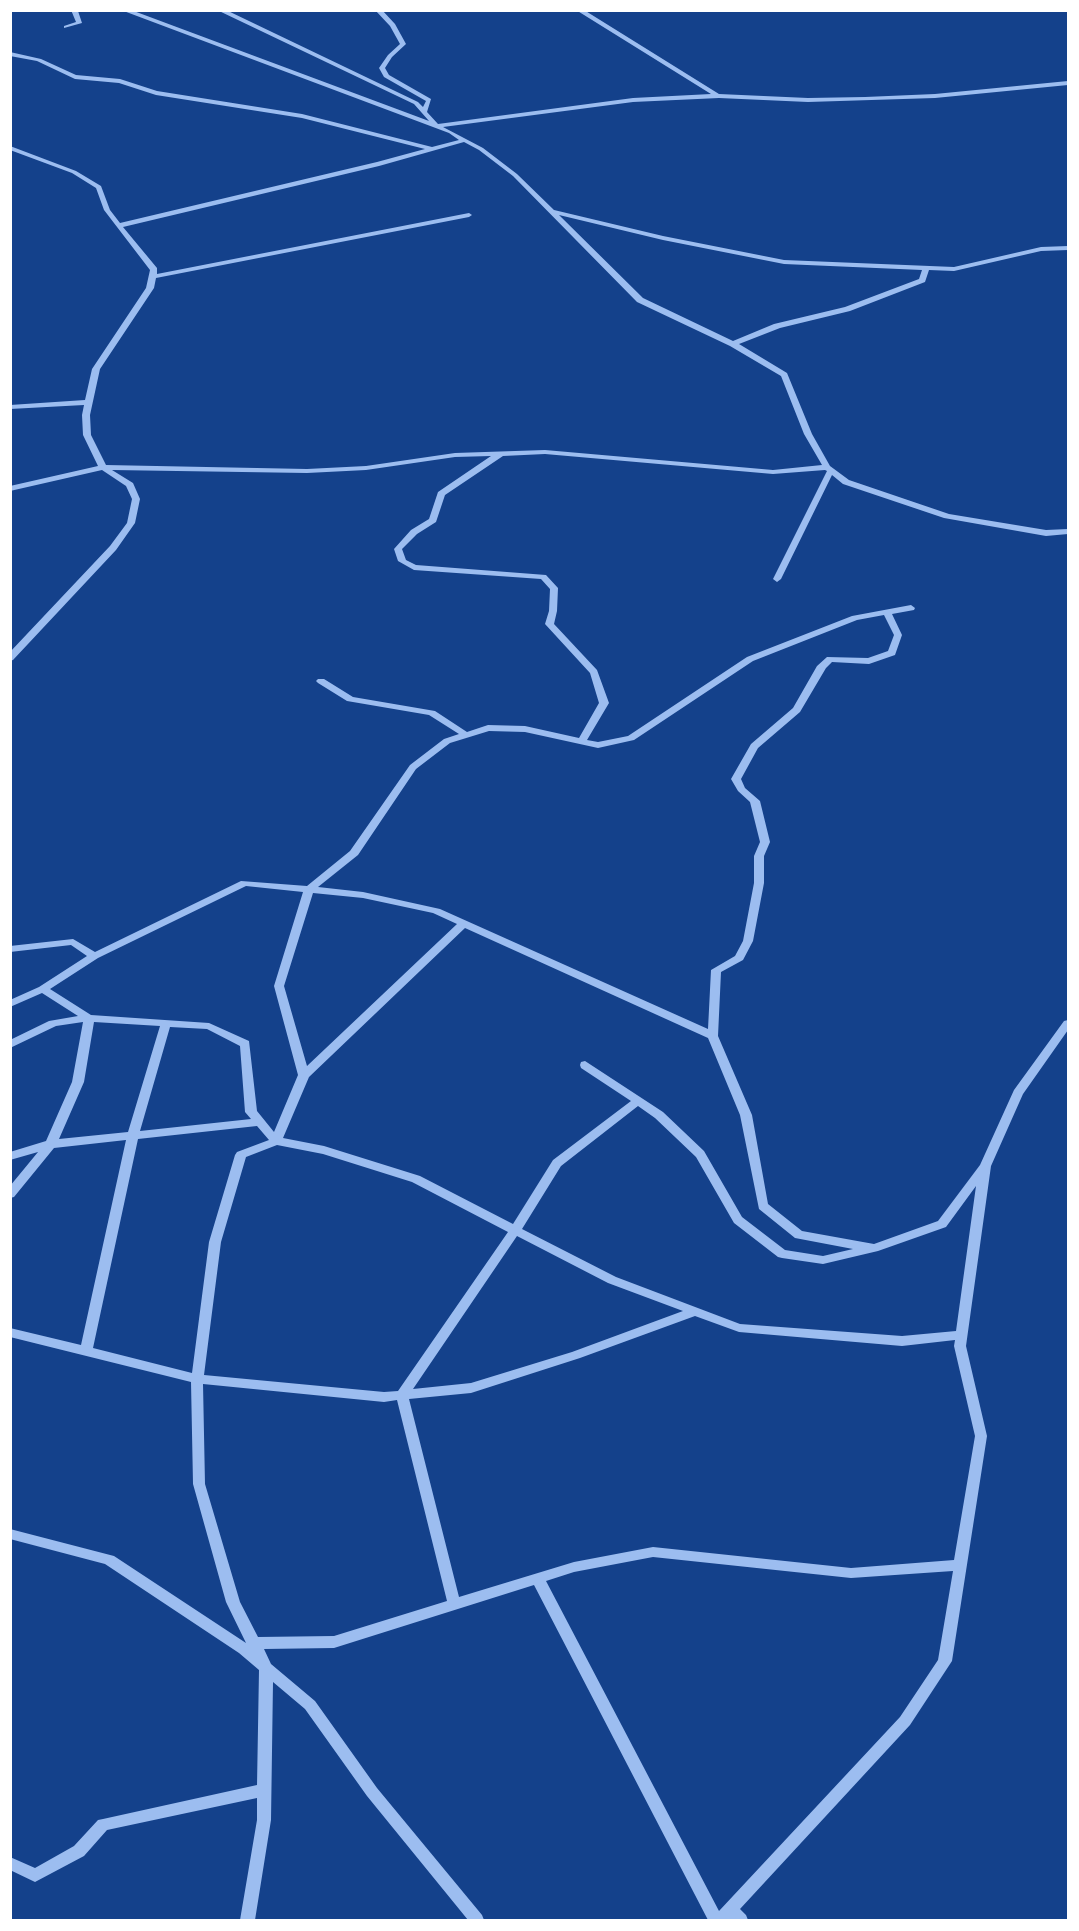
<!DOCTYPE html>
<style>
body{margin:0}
#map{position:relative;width:1079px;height:1931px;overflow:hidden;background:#14418b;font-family:Commissioner,sans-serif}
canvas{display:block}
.frame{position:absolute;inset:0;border:12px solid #fff;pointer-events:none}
</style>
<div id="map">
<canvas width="1079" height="1931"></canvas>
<div class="frame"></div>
</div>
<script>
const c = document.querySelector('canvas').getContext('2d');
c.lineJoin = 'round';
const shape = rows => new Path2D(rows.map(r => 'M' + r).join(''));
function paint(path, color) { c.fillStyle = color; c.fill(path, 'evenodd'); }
const minor = shape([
 [71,10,78,11,82,23,64,28,64,26,76,22,71,10],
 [121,10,131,10,429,121,414,104,217,10,226,10,418,102,423,107,426,101,384,77,379,68,388,55,400,44,390,26,375,10,382,10,395,24,406,44,392,57,385,68,389,75,431,99,427,112,438,124,633,98,711,94,576,10,584,10,719,94,808,98,865,97,935,94,1068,81,1068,85,935,98,808,102,719,98,633,102,443,127,483,148,517,174,554,210,663,236,784,260,954,267,1041,247,1068,246,1068,250,1041,251,954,271,929,270,925,282,850,311,780,328,739,344,787,373,812,434,830,466,849,480,949,514,1046,530,1068,529,1068,534,1046,536,944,518,843,484,832,475,781,579,777,582,773,579,827,471,825,470,773,474,545,454,503,456,445,495,436,522,417,534,402,549,406,560,416,565,546,575,558,588,557,611,554,624,597,670,609,703,587,740,598,742,628,736,747,657,852,616,911,605,915,608,914,610,892,614,902,635,895,655,869,664,832,662,826,668,800,712,758,748,741,779,745,788,760,801,770,842,764,856,764,883,753,941,743,960,721,972,718,1036,752,1115,768,1204,802,1231,874,1244,938,1221,980,1165,1014,1090,1064,1021,1068,1020,1068,1030,1023,1094,991,1166,966,1346,987,1436,952,1661,910,1725,740,1909,746,1915,748,1920,708,1920,534,1585,334,1648,264,1649,271,1664,315,1701,377,1788,482,1915,484,1920,468,1920,367,1796,305,1709,273,1682,271,1820,255,1920,240,1920,257,1820,257,1798,107,1830,84,1856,35,1882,10,1870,10,1857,35,1868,74,1846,98,1820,103,1819,257,1785,259,1670,239,1653,105,1564,10,1539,10,1529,114,1556,246,1643,226,1602,193,1484,191,1382,10,1337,10,1328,81,1345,126,1140,54,1148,14,1197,10,1198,10,1186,38,1152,10,1160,10,1152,46,1141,72,1082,83,1022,56,1026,10,1048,10,1040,49,1021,78,1016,42,993,10,1007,10,1000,39,987,87,956,71,945,10,952,10,946,73,939,95,952,241,881,307,886,350,851,410,765,444,739,459,734,429,715,347,701,318,683,316,681,318,679,324,679,353,697,435,711,467,732,488,725,525,726,579,738,599,703,590,673,545,624,549,611,550,589,541,579,414,570,398,561,394,549,411,530,429,519,438,492,491,456,455,457,366,470,307,473,112,470,133,483,140,499,135,523,116,550,13,660,10,661,10,652,110,546,127,523,132,499,126,486,102,470,10,491,10,486,98,466,83,435,82,415,84,405,10,409,10,405,85,400,92,369,146,288,150,270,104,210,96,188,72,173,10,150,10,146,76,171,101,186,110,210,120,223,377,162,425,149,302,118,156,95,119,83,75,79,37,61,10,56,10,52,41,59,76,75,120,79,157,91,302,114,432,147,459,140,449,133,121,10],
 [464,142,479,150,513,176,637,302,730,346,781,376,804,434,822,465,773,470,545,450,455,453,366,466,307,469,106,465,91,435,90,415,100,369,154,288,156,278,469,217,472,215,469,213,157,274,157,268,123,227,379,166,464,142],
 [559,215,663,240,784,264,922,270,919,279,845,307,774,324,733,341,643,298,559,215],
 [884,615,894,635,888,651,868,658,827,657,817,666,793,708,751,744,731,779,738,791,750,802,760,842,754,856,754,883,743,941,735,956,711,970,708,1029,440,909,363,892,318,887,358,855,416,769,450,743,489,731,525,732,598,748,634,740,753,661,857,620,884,615],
 [246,886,303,892,274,986,298,1075,274,1132,257,1111,249,1041,209,1023,91,1015,50,989,98,958,246,886],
 [313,893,363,898,433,913,457,924,307,1066,284,986,313,893],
 [465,928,708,1038,740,1115,759,1209,795,1238,853,1249,823,1256,785,1250,742,1217,704,1151,663,1112,585,1061,581,1062,580,1065,581,1068,631,1101,553,1160,513,1224,420,1176,324,1146,283,1138,309,1077,465,928],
 [94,1022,160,1026,128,1132,59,1139,84,1082,94,1022],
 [170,1027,207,1029,240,1046,245,1112,251,1119,140,1131,170,1027],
 [638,1106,655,1118,696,1157,734,1223,778,1257,782,1258,823,1264,878,1251,946,1227,976,1186,956,1331,902,1336,740,1324,616,1277,522,1229,561,1166,638,1106],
 [257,1126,269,1140,237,1152,235,1155,209,1242,192,1373,93,1348,138,1139,257,1126],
 [277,1145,323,1154,412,1182,508,1232,398,1391,384,1392,204,1375,221,1242,246,1157,277,1145],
 [517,1236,608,1283,683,1311,572,1352,471,1383,413,1389,517,1236],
 [695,1316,739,1332,902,1346,955,1340,954,1346,975,1436,954,1560,851,1568,653,1547,574,1562,459,1597,409,1399,471,1393,580,1358,695,1316],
 [203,1384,384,1402,397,1400,447,1601,334,1636,258,1637,240,1602,205,1484,203,1384],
 [653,1557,851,1578,953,1571,938,1660,900,1717,719,1911,546,1581,574,1572,653,1557]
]);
paint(minor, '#9cbdf0');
</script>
